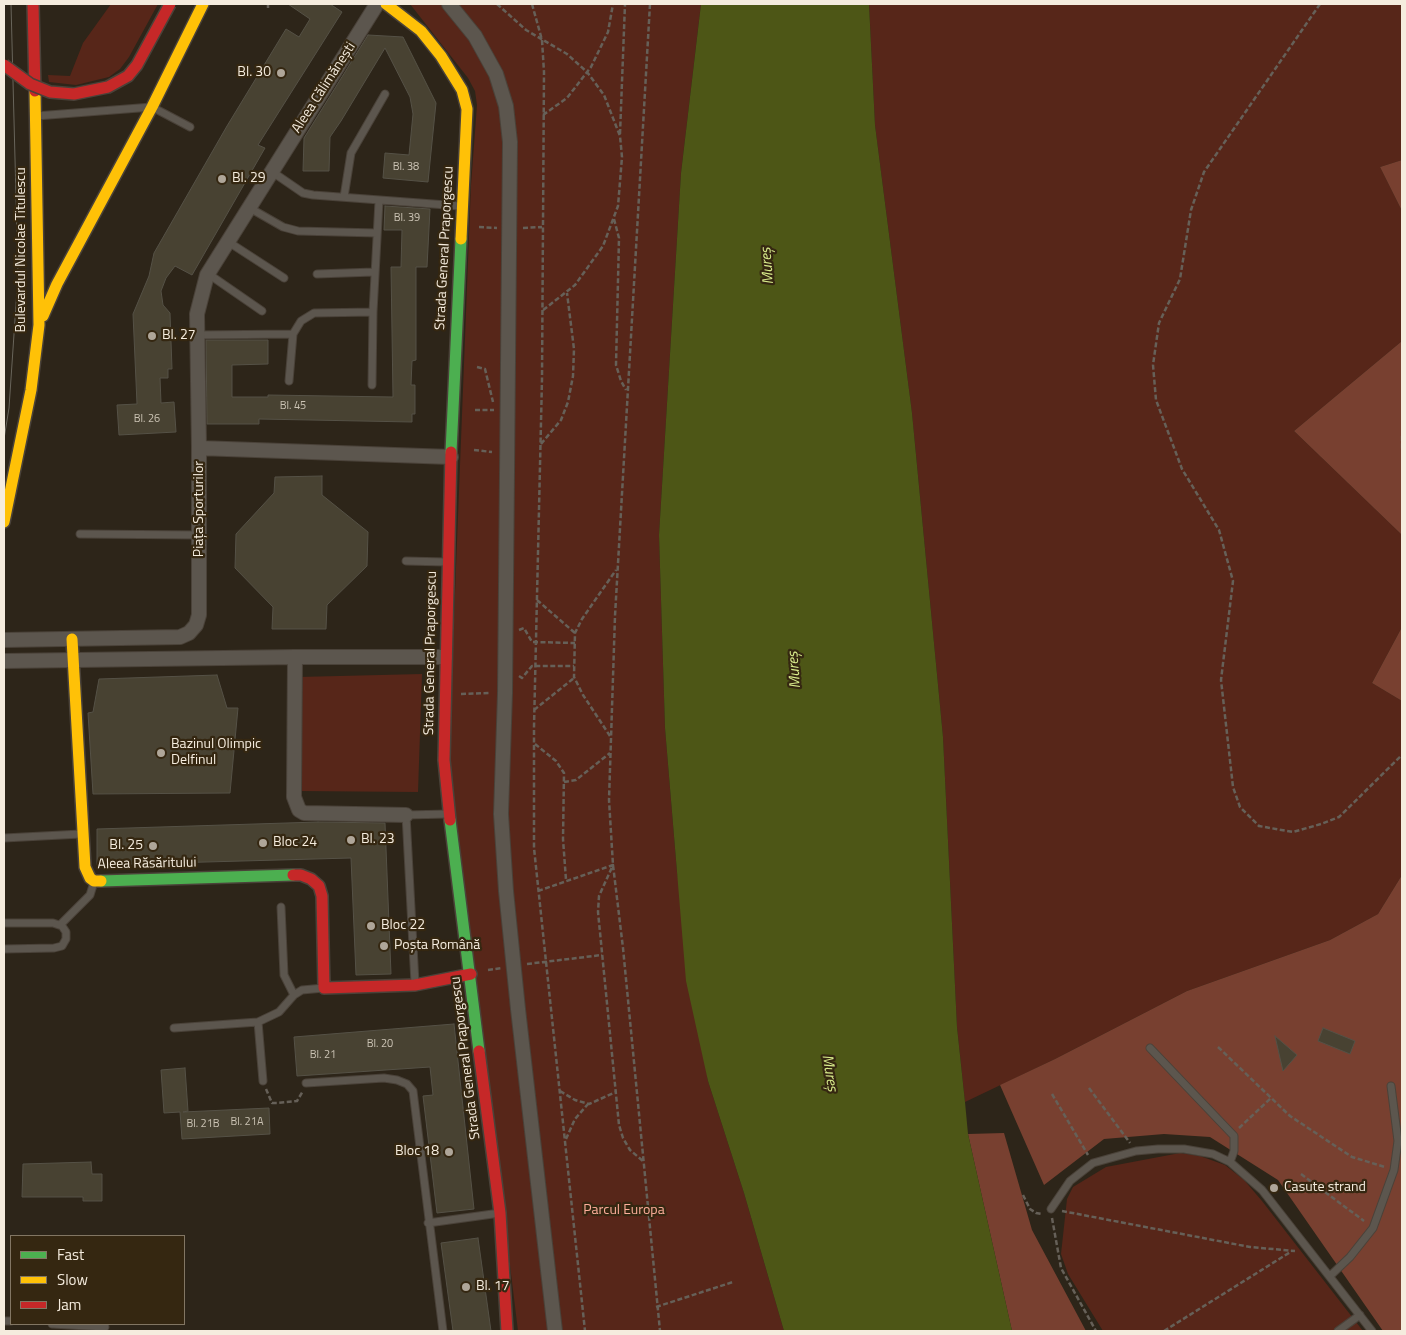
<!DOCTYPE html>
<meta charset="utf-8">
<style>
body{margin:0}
#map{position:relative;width:1406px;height:1335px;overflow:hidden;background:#2d2519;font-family:"Titillium Web",sans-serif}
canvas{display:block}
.frame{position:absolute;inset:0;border:5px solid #f5ecde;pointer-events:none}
.legend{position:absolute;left:10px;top:1235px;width:175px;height:90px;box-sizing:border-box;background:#352711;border:1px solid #827663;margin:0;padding:6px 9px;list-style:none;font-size:15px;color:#f5ecde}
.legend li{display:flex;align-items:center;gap:10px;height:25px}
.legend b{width:25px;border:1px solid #827663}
</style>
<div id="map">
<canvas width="1406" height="1335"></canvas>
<div class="frame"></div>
<ul class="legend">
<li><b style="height:6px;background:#4caf50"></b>Fast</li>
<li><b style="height:6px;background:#ffc107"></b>Slow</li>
<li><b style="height:6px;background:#c62828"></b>Jam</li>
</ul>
</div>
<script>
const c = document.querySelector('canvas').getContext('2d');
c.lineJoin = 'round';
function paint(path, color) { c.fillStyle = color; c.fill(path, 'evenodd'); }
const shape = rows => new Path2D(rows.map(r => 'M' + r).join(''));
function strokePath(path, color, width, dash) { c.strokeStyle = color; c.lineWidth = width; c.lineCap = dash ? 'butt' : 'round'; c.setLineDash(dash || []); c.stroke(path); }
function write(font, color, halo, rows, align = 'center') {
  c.font = font + ' "Titillium Web",sans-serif'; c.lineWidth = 4.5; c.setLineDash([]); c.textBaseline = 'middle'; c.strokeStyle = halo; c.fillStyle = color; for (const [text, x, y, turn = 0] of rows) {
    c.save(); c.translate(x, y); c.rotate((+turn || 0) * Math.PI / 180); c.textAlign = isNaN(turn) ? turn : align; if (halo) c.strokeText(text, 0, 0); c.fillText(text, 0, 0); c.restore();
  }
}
const green = shape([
 [111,4,158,4,129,57,120,69,109,77,76,85,49,82,48,75,70,76,83,43],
 [410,4,701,4,681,173,659,535,665,728,677,872,708,1081,744,1193,784,1331,518,1331,453,797,449,746,471,185,477,105,475,91,468,78],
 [869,4,1402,4,1402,160,1380,167,1402,211,1402,341,1294,431,1402,535,1402,627,1372,683,1402,701,1402,875,1378,914,1330,940,1187,991,1055,1059,965,1102,957,1027,943,737,912,413,875,125],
 [422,674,418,792,297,791,298,677],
 [1180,1153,1200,1156,1225,1165,1244,1180,1262,1201,1363,1331,1103,1331,1068,1274,1061,1254,1067,1199,1073,1187,1106,1167]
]);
const forest = shape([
 [1402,160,1402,211,1380,167],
 [1402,341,1402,535,1294,431],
 [1402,627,1402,701,1372,683],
 [1402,875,1402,1331,1383,1331,1278,1180,1210,1137,1164,1134,1104,1139,1044,1185,1000,1085,1055,1059,1187,991,1330,940,1378,914],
 [1004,1133,1032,1230,1086,1331,1012,1331,968,1134]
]);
const water = shape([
 [701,4,869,4,875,125,912,413,943,737,957,1027,965,1102,968,1134,1012,1331,784,1331,744,1193,708,1081,686,981,677,872,665,728,659,535,681,173]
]);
const building = shape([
 [288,4,330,4,342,12,258,145,265,148,192,275,175,266,166,278,161,291,163,305,170,313,172,369,168,369,168,378,160,378,161,403,174,402,176,432,119,435,117,405,137,404,133,314,149,276,154,253,227,126,286,29,299,37,310,19,288,4],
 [368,35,403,37,436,103,428,182,383,178,385,153,409,155,413,114,410,97,385,48,341,121,330,137,329,171,303,171,304,138,368,35],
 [385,206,430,209,427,267,416,267,416,360,412,361,411,385,415,385,415,414,412,414,412,422,259,419,259,424,207,424,206,340,268,340,268,364,232,365,232,397,268,397,268,395,393,397,391,267,401,267,402,230,384,230,385,206],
 [322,476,322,495,368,532,367,566,327,605,326,629,272,629,273,607,235,568,236,534,274,493,275,477,322,476],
 [217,675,227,708,238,708,230,793,93,794,88,713,93,712,99,679,217,675],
 [318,822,385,823,391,974,356,975,351,858,97,865,97,829,318,822],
 [454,1024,474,1209,437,1213,423,1096,433,1095,430,1067,297,1076,294,1037,454,1024],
 [1323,1028,1355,1041,1350,1054,1318,1041,1323,1028],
 [1275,1036,1297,1055,1283,1071,1280,1058,1275,1036],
 [185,1068,188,1111,183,1112,269,1108,270,1134,182,1139,180,1112,164,1113,161,1070,185,1068],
 [91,1162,92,1174,102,1174,102,1201,83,1201,83,1197,22,1197,23,1164,91,1162],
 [478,1238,491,1331,453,1331,441,1243,478,1238]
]);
const path = shape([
 [268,4,268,8],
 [497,4,526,30,567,54,587,72,604,95,620,136,622,157,618,206,603,246,575,285,542,311],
 [532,4,542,40,544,72,542,379,534,727,534,848,585,1331],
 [650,4,615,616,609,800,613,865,623,948,660,1331],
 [1320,4,1204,172,1191,210,1180,279,1159,323,1153,365,1156,400,1182,469,1219,530,1233,581,1221,680,1233,787,1240,807,1259,826,1293,832,1321,824,1339,817,1402,755],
 [543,115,567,98,591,67,608,32,613,4],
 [620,134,625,4],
 [614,219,619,238,616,365,621,381,626,390],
 [479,227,497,228],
 [523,228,542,227],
 [477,367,485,369,493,402],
 [475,410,494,410],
 [1402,436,1402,451],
 [541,444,561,420,568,402,573,376,574,349,567,293],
 [474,450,492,452],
 [537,600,575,633],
 [519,630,524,628,532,642,575,643],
 [519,676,522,678,532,666,574,666],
 [461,694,491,693],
 [534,710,574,678],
 [610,736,583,695,574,677,575,633,582,619,616,570],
 [535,744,556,761,564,773,563,839,566,880],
 [564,782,576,780,610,753],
 [538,891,613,865,599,896,598,912,619,1125,623,1138,630,1150,643,1161],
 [527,964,602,955],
 [488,970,502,968],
 [1218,1047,1290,1116,1352,1157,1385,1167],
 [1089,1088,1130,1143],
 [266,1089,272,1103,277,1103,297,1101,303,1091],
 [560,1091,575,1100,589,1104,616,1092],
 [1052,1094,1088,1155],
 [1239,1128,1271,1098],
 [566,1139,575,1119,588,1104],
 [1301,1174,1364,1221],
 [1023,1195,1030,1209,1036,1213,1042,1214],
 [1062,1211,1250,1247,1295,1251],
 [1052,1218,1061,1268,1096,1331],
 [656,1307,733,1282],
 [1164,1331,1292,1251]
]);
const lane = shape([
 [36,116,152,107,190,127],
 [271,171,303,193,313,195,460,206],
 [344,197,351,153,385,94],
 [248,207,283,227,298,231,377,233],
 [227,241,284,278],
 [207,273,262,311],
 [317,274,374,272],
 [197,335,293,334],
 [289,381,293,334,301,321,314,313,373,312,379,201],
 [372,385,373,312],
 [80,534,200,535],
 [406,561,446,562],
 [4,838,81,834],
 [281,907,284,975,294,995],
 [4,923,53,923,62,926,66,932,66,939,62,946,54,948,4,949],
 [60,925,90,895,94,882],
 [415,983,406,815,448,814],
 [174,1028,258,1022],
 [1150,1048,1234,1136,1234,1151,1230,1162],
 [263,1081,258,1022,279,1012,294,995,302,990,324,988],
 [306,1083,384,1078,397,1080,407,1084,413,1091,443,1331],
 [1051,1209,1070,1181,1093,1163,1136,1151,1158,1149,1184,1149,1213,1154,1230,1162,1262,1190,1372,1331],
 [428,1223,500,1213],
 [1330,1276,1350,1257,1373,1228,1394,1170,1398,1141,1391,1086],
 [4,1321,11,1321],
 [52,1324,105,1327],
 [1338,1331,1360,1315]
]);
const street = shape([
 [449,4,475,36,496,74,506,106,510,142,505,693,501,814,506,891,518,1009,555,1331],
 [199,448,197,314,207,275,377,4],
 [4,640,180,637,189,633,196,625,199,615,199,448,451,457],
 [295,657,294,797,299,810,304,813,406,815],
 [4,661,295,657,445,657]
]);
const fast = shape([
 [451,452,461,239],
 [450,820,479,1051],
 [101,881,293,875]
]);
const slow = shape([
 [386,4,421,31,441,56,462,90,467,109,461,239],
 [43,316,57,284,152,107,203,4],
 [4,522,31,390,39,325,35,91],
 [72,639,85,867,90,878,94,881,101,881]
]);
const jam = shape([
 [33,4,35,91],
 [450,820,444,760,451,452],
 [293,875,301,875,311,879,319,886,322,896,324,988,415,985,471,974],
 [479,1051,500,1213,507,1331]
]);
const tram = shape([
 [4,439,9,408,18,275,11,4]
]);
const jamBridge = shape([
 [4,65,30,84,50,92,74,94,108,87,128,76,137,65,170,4]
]);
const markers = [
 [281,73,5,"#afa699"],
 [222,179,5,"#afa699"],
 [152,336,5,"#afa699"],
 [161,753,5,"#afa699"],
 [351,840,5,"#afa699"],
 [263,843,5,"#afa699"],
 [153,846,5,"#afa699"],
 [371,926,5,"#afa699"],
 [384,946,5,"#afa699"],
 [449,1152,5,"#afa699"],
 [1274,1188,5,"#afa699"],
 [466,1287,5,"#afa699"]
];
const numberNames = [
 ["Bl. 38",406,167],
 ["Bl. 39",407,218],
 ["Bl. 45",293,406],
 ["Bl. 26",147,419],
 ["Bl. 20",380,1044],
 ["Bl. 21",323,1055],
 ["Bl. 21A",247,1122],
 ["Bl. 21B",203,1124]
];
const poiNames = [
 ["Bl. 30",271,73,"right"],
 ["Bl. 29",232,179],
 ["Bl. 27",162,336],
 ["Bazinul Olimpic",171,745],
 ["Delfinul",171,761],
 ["Bl. 23",361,840],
 ["Bloc 24",273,843],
 ["Bl. 25",143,846,"right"],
 ["Bloc 22",381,926],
 ["Poșta Română",394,946],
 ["Bloc 18",439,1152,"right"],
 ["Casute strand",1284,1188],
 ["Bl. 17",476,1287]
];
const streetNames = [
 ["Aleea Călimănești",324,88,-57],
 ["Strada General Praporgescu",445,248,-87],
 ["Bulevardul Nicolae Titulescu",22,250,-90],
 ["Piața Sporturilor",200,509,-90],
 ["Strada General Praporgescu",431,653,-89],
 ["Aleea Răsăritului",147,864,-1],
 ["Strada General Praporgescu",466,1058,-97]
];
const parkNames = [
 ["Parcul Europa",624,1211]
];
const waterNames = [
 ["Mureș",768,266,-94],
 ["Mureș",795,670,-94],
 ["Mureș",829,1073,81]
];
paint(green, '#572619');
paint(forest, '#784030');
paint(water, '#4d5616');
paint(building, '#484232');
strokePath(building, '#555146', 1);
strokePath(lane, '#4a4239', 9);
strokePath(street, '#4a4239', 16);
strokePath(fast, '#4a4239', 14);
strokePath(slow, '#4a4239', 14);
strokePath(jam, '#4a4239', 14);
strokePath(path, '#666058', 2.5, [5, 2.5]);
strokePath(lane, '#5c564e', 7);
strokePath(street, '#5c564e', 14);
strokePath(fast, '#4caf50', 11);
strokePath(slow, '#ffc107', 11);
strokePath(jam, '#c62828', 11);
strokePath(tram, '#69655b', 1);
strokePath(jamBridge, '#4a4239', 14, []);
strokePath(jamBridge, '#c62828', 11);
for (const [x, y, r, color] of markers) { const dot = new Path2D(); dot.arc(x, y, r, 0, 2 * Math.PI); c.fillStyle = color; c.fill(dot); strokePath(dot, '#352711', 2); }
write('11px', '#cac2b3', null, numberNames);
write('14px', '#f5ecde', '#352711', poiNames, 'left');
write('14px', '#f5ecde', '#352711', streetNames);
write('14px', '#feaf9b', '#352711', parkNames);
write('italic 15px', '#d9ec8c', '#352711', waterNames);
</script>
